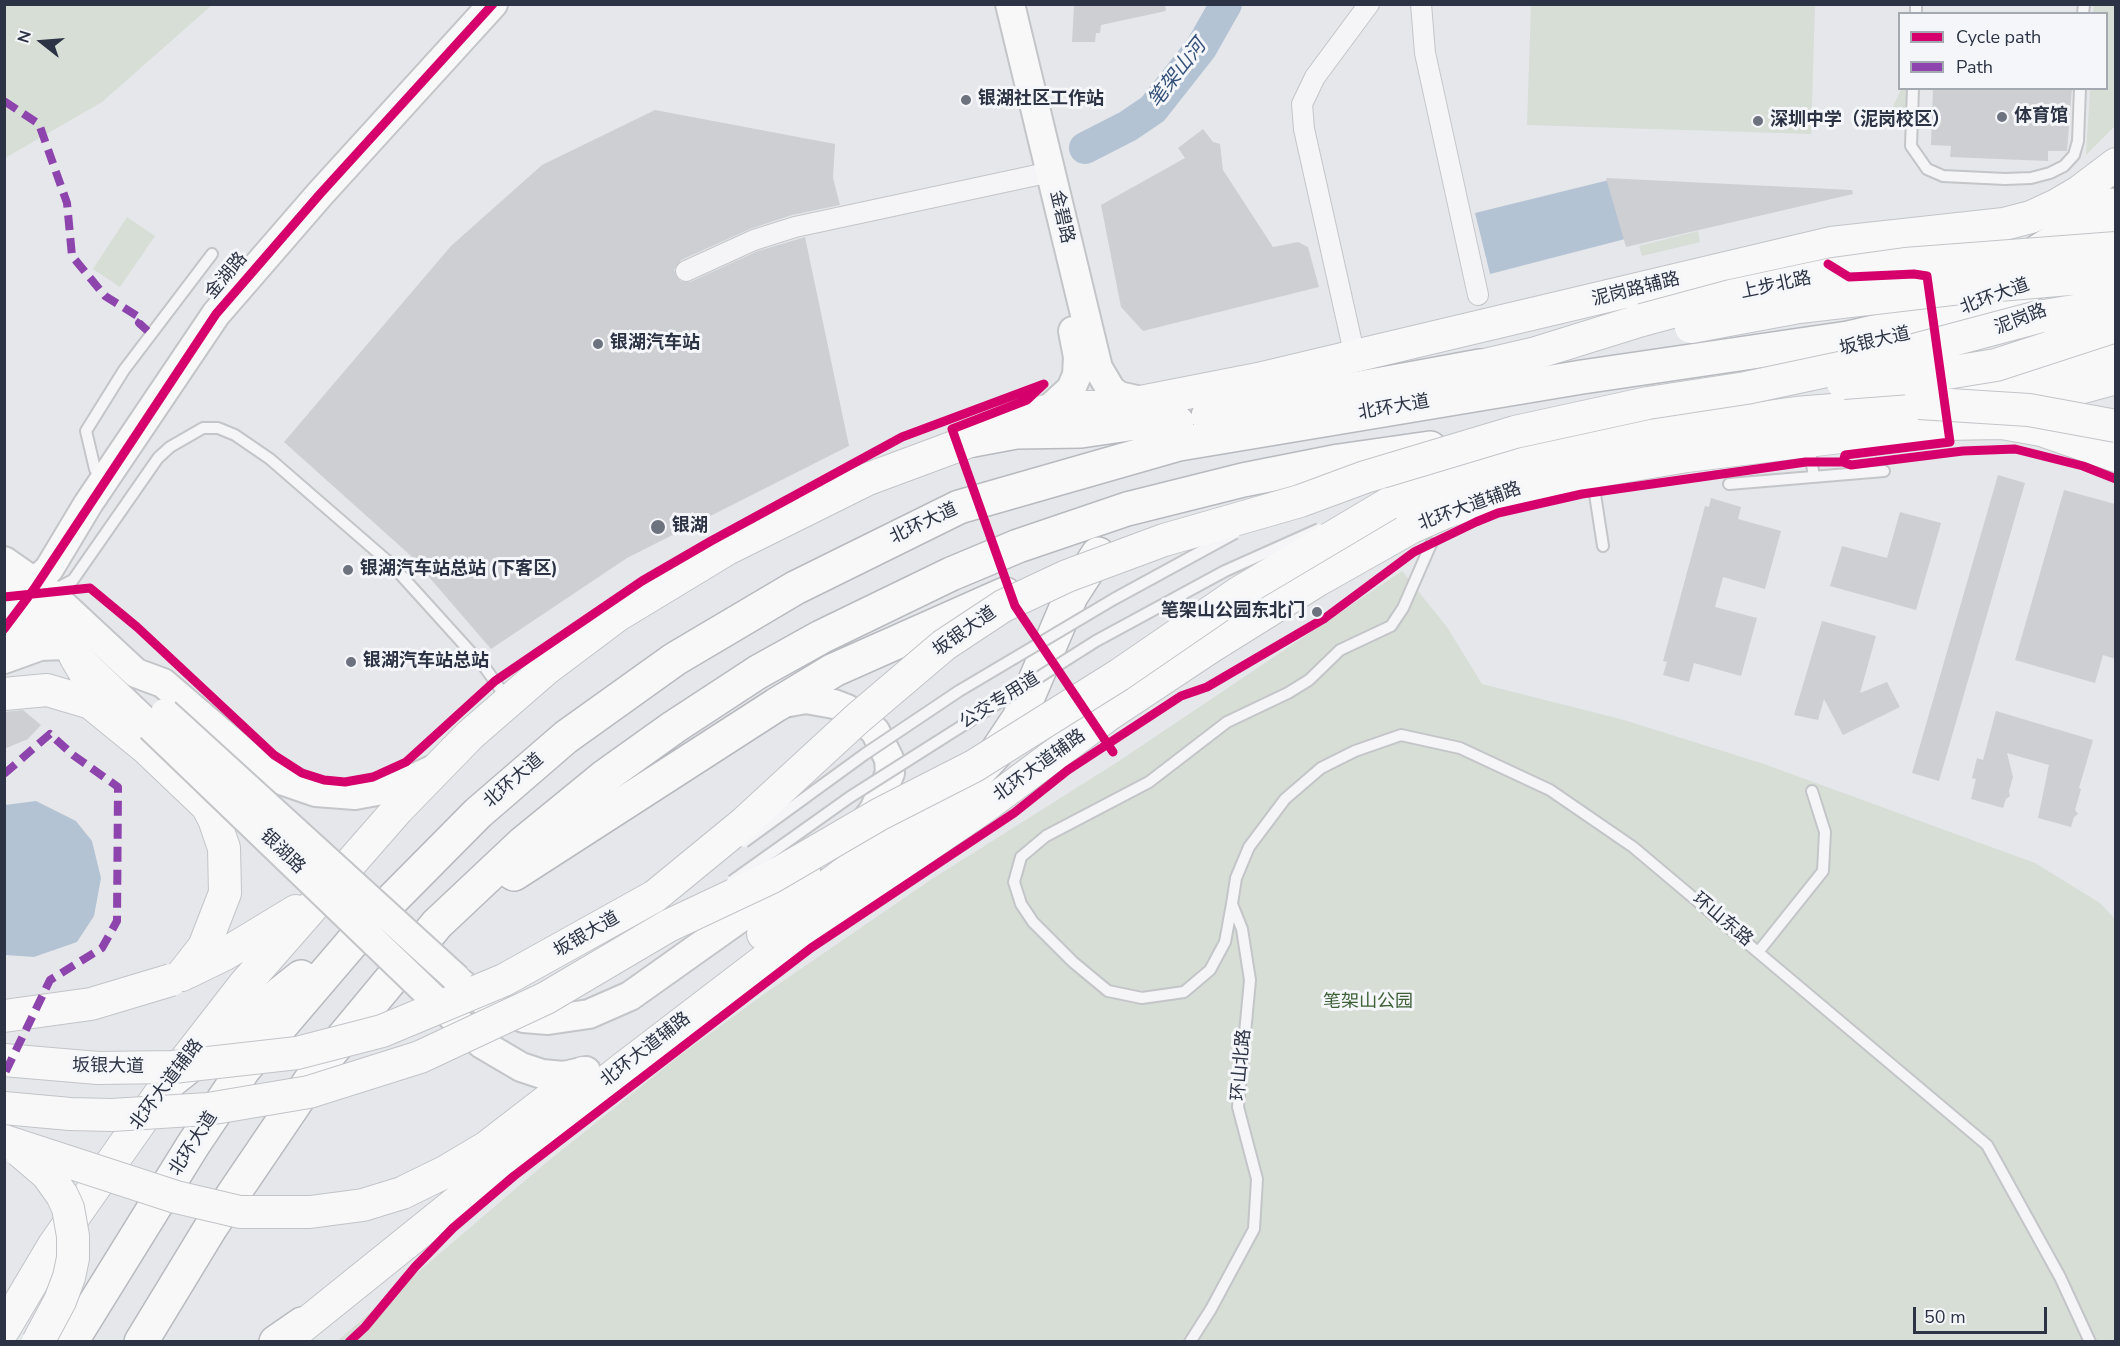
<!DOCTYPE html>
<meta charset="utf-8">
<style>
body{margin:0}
#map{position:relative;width:2120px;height:1346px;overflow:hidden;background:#e6e7ea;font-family:"Nunito Sans",sans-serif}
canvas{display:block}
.frame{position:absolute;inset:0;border:6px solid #2b3344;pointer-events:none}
.legend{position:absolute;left:1898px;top:12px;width:210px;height:78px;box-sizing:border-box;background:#f4f6f9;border:2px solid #a4a8b1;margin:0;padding:8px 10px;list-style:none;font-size:18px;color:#2b3344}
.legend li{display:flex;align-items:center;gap:12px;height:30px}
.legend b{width:30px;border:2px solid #a4a8b1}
.north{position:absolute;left:12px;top:12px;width:60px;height:60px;-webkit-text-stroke:4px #f4f6f9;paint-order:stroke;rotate:287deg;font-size:16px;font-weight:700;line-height:24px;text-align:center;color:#2b3344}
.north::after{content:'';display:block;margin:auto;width:21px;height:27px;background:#2b3344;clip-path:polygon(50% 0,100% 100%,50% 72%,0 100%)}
.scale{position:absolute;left:1913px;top:1307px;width:134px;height:27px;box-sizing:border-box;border:3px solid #2b3344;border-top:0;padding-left:8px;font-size:18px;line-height:21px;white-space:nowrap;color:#2b3344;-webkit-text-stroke:4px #f4f6f9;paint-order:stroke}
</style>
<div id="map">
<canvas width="2120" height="1346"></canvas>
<div class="frame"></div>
<ul class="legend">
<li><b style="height:8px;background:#d6006c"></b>Cycle path</li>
<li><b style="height:8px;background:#8e44ad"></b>Path</li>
</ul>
<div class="north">N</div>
<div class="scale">50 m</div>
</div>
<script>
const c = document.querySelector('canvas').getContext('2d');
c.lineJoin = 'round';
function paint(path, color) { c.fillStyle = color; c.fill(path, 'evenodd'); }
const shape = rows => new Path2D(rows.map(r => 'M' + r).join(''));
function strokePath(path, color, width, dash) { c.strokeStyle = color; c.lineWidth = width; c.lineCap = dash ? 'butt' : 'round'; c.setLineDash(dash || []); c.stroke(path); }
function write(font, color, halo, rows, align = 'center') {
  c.font = font + ' "Nunito Sans","Noto Sans SC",sans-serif'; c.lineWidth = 6; c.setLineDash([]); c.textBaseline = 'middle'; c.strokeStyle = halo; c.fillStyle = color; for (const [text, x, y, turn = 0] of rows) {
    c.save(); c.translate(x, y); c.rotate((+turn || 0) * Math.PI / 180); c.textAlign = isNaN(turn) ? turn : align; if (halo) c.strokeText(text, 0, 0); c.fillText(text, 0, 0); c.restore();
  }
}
const green = shape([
 [5,4,212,4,212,5,102,102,5,158],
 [1531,5,1815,5,1811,134,1527,125],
 [2094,5,2115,5,2115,126,2086,155,2090,89,2106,88,2106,14,2093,13],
 [1901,89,1907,89,1906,125,1885,124],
 [127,217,155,236,120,287,93,269],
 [1698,231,1700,242,1642,256,1639,246],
 [1402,571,1447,627,1482,684,1624,720,1764,764,2035,863,2100,903,2115,919,2115,1341,336,1342,547,1162,679,1056,767,992,932,879,1116,763]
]);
const water = shape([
 [1613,179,1629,238,1490,274,1475,213],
 [36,801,76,821,92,841,101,878,94,916,77,942,34,957,5,955,5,805]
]);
const river = shape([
 [1085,148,1128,126,1153,109,1201,48,1226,4]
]);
const building = shape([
 [1165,4,1166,11,1101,25,1100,33,1096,33,1095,42,1072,42,1074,6],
 [1933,88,2072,88,2067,151,2048,151,2048,161,1950,157,1951,146,1931,145],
 [655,110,835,144,833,178,840,205,792,215,750,229,681,260,674,270,680,281,690,282,758,251,805,237,849,446,627,558,491,649,410,555,284,442,451,246,542,165],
 [1203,129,1213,142,1220,144,1223,170,1273,247,1298,242,1308,247,1319,287,1143,331,1121,307,1101,205,1185,158,1178,148],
 [1606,178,1852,190,1853,194,1626,247],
 [1998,475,2025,483,1939,781,1912,773],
 [2064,490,2115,504,2115,659,2103,655,2095,683,2015,660],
 [1711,498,1741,507,1738,519,1781,531,1765,589,1723,577,1715,607,1757,618,1741,676,1694,663,1689,682,1663,675,1667,662,1663,661,1705,506,1709,507],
 [1900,512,1941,523,1916,610,1830,586,1842,546,1887,558],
 [1822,621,1876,636,1860,693,1887,682,1900,707,1843,735,1824,699,1818,720,1794,715],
 [23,710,41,725,28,739,4,749,4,712],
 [1996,711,2093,740,2079,788,2081,789,2075,810,2078,814,2074,817,2071,827,2038,818,2049,765,2007,753,2013,777,2009,791,2010,796,2006,799,2003,808,1971,799,1976,779,1972,778,1977,758,1983,760]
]);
const lane = shape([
 [1916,14,1916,4],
 [2083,14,2084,4],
 [1913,88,1911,146,1927,169,1943,176,2005,179,2031,178,2050,173,2064,166,2074,155,2078,141,2080,88],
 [1809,445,1814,477],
 [1592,475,1603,546],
 [101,480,95,469,86,431,124,370,212,254],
 [1729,484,1884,471],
 [50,592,73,580,158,458,170,447,203,428,218,428,235,435,270,459,391,564,486,669,508,700],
 [1232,904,1225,942,1210,970,1184,992,1142,998,1108,991,1073,962,1033,922,1021,904,1014,882,1021,857,1046,836,1149,782,1227,722,1288,693,1309,680,1340,650,1391,626,1403,608,1431,544],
 [1759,951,1823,871,1825,832,1812,791],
 [1190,1342,1211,1309,1254,1229,1257,1179,1238,1107,1250,980,1242,929,1232,904,1236,878,1249,847,1285,799,1321,768,1355,751,1401,735,1460,748,1550,790,1633,847,1987,1145,2060,1277,2090,1342]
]);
const street = shape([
 [1421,4,1425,53,1478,295],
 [686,271,754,240,795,227,1051,172],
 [1355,357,1304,129,1302,104,1315,77,1369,4]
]);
const secondary = shape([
 [1010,4,1098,368,1111,390,1119,396,1145,402],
 [1048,410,1071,389,1077,375,1078,357,1073,331],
 [4,561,50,593,136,673,163,683,254,761,284,781,316,792,355,795,393,788,432,770],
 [9,583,65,645,151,727],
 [4,611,49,569,88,504,216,314,320,194,493,4],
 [4,648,47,597],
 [4,659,40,646,65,645],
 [778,704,806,699,834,704,847,709,875,731,889,759,890,773,874,810,861,827],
 [458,981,491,1007,524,1018,548,1020,589,1014,630,996,806,871],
 [436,1001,482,1044,521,1067,542,1074,564,1076,586,1071]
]);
const primary = shape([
 [1480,366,1536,353,1642,320],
 [2006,408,2116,378],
 [1388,504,1476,474,1647,434,1796,413,1919,403,2039,377,2116,353],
 [75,656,92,685,114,711],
 [4,694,47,690,91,703,145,747,207,806,214,819,224,848,225,893,204,947,182,975],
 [763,934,873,852,969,793],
 [188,972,225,954,296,911],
 [402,1193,445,1172,487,1147,583,1073],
 [4,1329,54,1245,167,1084,244,985,398,809,470,735,546,669,618,615,727,549,868,479,973,440,1027,415,1067,407,1115,407,1258,379,1831,243,2004,224,2031,217,2057,205,2079,192,2116,164],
 [283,1342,621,1070,804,930,987,805,1108,715,1212,646,1318,580,1410,528,1446,512,1514,489,1592,472,1687,456,1944,424,2002,423,2041,430,2116,456]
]);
const highway = shape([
 [2026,259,2112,205],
 [2071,261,2116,224],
 [1208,416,1480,366],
 [973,440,1016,432,1081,431,1156,420,1177,422],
 [946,806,995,754,1019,718,1071,596,1098,554],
 [514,874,776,705,834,670,1005,594],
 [167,1084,301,977],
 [71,1342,193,1145,244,1069,366,926,478,813,566,737,675,659,795,588,959,507,1179,444,1582,377,1848,338,1942,316,2029,286],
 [141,1342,211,1227,325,1059,437,924,522,844,604,777,674,727,758,672,821,637,951,574,1018,546,1127,509,1243,480,1339,461,1430,448],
 [276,1342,302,1324]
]);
const laneBridge = shape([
 [744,842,865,754,959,691,1114,599,1235,533],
 [732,881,850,797,1096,641,1225,571,1319,529]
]);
const secondaryBridge = shape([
 [165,713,457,979],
 [151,727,436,1001]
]);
const primaryBridge = shape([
 [1642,320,1731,296,1833,274,1905,264,2116,248],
 [1691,327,1799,307,1952,289,2116,275],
 [1843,383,1922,377,1996,365,2116,326],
 [1919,403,2029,410,2116,426],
 [4,1016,91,1004,171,980],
 [4,1060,98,1068,173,1067,297,1053,382,1031,504,980,655,896,744,823,858,718,944,645,1003,606,1067,576,1164,540,1300,501,1365,477,1515,432,1648,403,1746,388,1873,361,2038,317,2116,304],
 [4,1108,70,1114,112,1115,208,1109,309,1092,420,1057,546,998,668,926,772,877,880,814,974,766,1119,675,1240,592,1388,504],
 [4,1141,176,1197,240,1212,310,1212,363,1205,402,1193],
 [20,1151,47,1174,62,1195,68,1208,73,1236,73,1258,69,1277,60,1301,38,1342]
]);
const quiet = shape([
 [4,101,39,124,67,203,72,256,105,296,142,319,139,323,151,334],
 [4,774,50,734,73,755,118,787,117,921,102,948,50,980,4,1075]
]);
const cycleway = shape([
 [1828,264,1849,277,1914,274,1927,276,1950,442,1845,455,1843,462],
 [4,597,90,588,137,627,274,755,302,773,324,780,345,782,373,777,406,762,495,681,642,581,711,541,902,437,1044,384,1027,400,952,429,1015,606,1113,752],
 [4,629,34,589,216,314,320,194,493,4],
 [349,1342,365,1327,415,1267,453,1228,514,1176,811,948,1014,813,1068,770,1181,696,1207,687,1325,618,1414,552,1476,522,1498,513,1582,494,1806,462,1843,462,1851,465,1963,451,2015,449,2083,466,2116,479]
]);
const markers = [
 [966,100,6,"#6c727e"],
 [2002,117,6,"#6c727e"],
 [1758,121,6,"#6c727e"],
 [598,344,6,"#6c727e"],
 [658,527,8,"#6c727e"],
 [348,570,6,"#6c727e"],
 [1317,612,6,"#6c727e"],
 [351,662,6,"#6c727e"]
];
const poiNames = [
 ["银湖社区工作站",978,100],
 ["体育馆",2014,117],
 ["深圳中学（泥岗校区）",1770,121],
 ["银湖汽车站",610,344],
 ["银湖",672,527],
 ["银湖汽车站总站 (下客区)",360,570],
 ["笔架山公园东北门",1305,612,"right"],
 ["银湖汽车站总站",363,662]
];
const streetNames = [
 ["金碧路",1061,217,77],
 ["金湖路",227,276,-50],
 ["上步北路",1776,286,-12],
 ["泥岗路辅路",1636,290,-14],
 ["北环大道",1995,297,-20],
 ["泥岗路",2021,320,-21],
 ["坂银大道",1875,342,-13],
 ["北环大道",1394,408,-10],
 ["北环大道辅路",1470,507,-20],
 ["北环大道",924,524,-25],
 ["坂银大道",965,632,-35],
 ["公交专用道",1000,701,-32],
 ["北环大道辅路",1040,766,-36],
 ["北环大道",514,781,-41],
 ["银湖路",282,852,44],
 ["环山东路",1722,920,40],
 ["坂银大道",587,935,-30],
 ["北环大道辅路",646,1050,-38],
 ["环山北路",1242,1065,-85],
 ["坂银大道",108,1067,1],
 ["北环大道辅路",167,1085,-53],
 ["北环大道",194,1144,-57]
];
const parkNames = [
 ["笔架山公园",1368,1003]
];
const waterNames = [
 ["笔架山河",1178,74,-52]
];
paint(green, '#d6ded6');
paint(water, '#b4c3d4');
strokePath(river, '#b4c3d4', 32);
paint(building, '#cecfd2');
strokePath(lane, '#c4c5c8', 14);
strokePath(street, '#c4c5c8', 22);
strokePath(secondary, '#c4c5c8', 32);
strokePath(primary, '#c2c4c8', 34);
strokePath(highway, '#b8babf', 36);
strokePath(lane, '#f5f5f7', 10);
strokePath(street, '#f5f5f7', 20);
strokePath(secondary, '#f8f8f8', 28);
strokePath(primary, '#f8f8f8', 32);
strokePath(highway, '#f8f8f8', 33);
strokePath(laneBridge, '#c4c5c8', 14, []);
strokePath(secondaryBridge, '#c4c5c8', 32, []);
strokePath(primaryBridge, '#c2c4c8', 34, []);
strokePath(laneBridge, '#f5f5f7', 10);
strokePath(secondaryBridge, '#f8f8f8', 28);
strokePath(primaryBridge, '#f8f8f8', 32);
strokePath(quiet, '#8e44ad', 8, [15, 8]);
strokePath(cycleway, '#d6006c', 9);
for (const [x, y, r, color] of markers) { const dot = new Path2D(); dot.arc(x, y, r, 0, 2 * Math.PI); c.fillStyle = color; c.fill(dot); strokePath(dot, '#f4f6f9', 2); }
write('bold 18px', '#2b3344', '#f4f6f9', poiNames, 'left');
write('18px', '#2b3344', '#f4f6f9', streetNames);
write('18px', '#3e6038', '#f4f6f9', parkNames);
write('italic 20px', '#345079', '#f4f6f9', waterNames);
</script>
